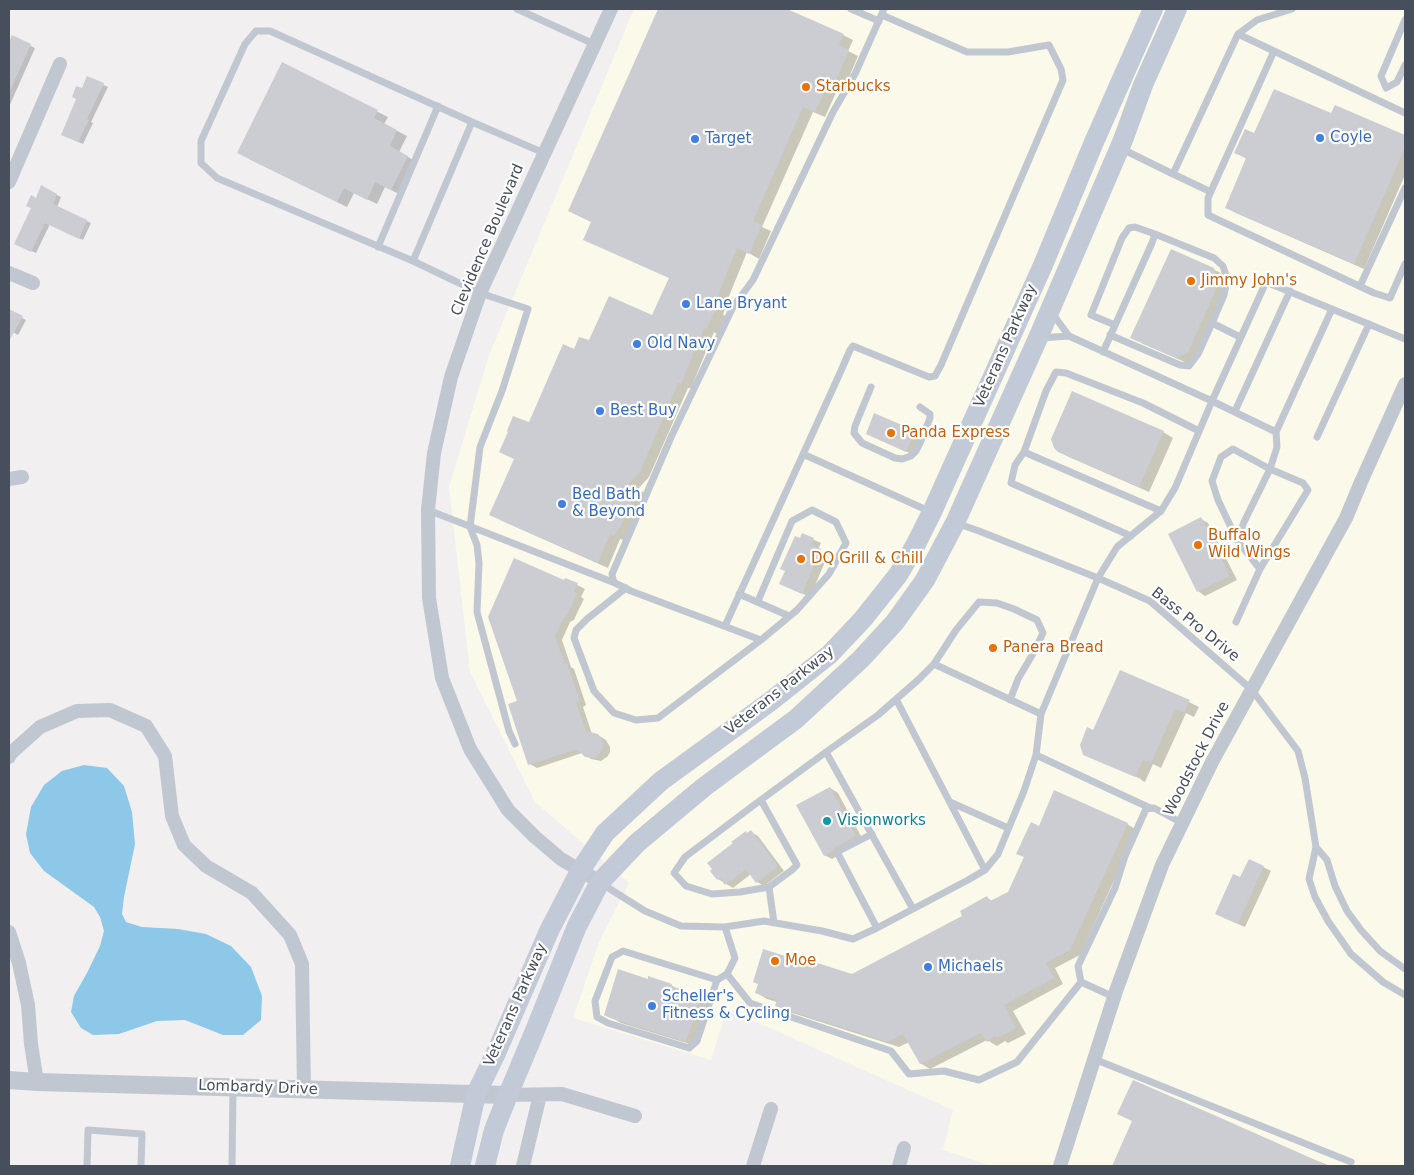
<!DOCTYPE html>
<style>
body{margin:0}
#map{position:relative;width:1414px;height:1175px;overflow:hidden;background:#f1efef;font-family:"DejaVu Sans",sans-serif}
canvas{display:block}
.frame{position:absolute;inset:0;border:10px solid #484f5c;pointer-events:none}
</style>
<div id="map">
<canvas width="1414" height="1175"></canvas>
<div class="frame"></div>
</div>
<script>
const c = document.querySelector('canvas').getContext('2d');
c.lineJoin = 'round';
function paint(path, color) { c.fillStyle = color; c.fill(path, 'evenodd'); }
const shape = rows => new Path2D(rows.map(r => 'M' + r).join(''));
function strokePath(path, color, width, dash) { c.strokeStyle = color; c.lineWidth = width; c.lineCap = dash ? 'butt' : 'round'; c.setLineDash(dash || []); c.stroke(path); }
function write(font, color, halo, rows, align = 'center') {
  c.font = font + ' "DejaVu Sans",sans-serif'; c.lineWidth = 4.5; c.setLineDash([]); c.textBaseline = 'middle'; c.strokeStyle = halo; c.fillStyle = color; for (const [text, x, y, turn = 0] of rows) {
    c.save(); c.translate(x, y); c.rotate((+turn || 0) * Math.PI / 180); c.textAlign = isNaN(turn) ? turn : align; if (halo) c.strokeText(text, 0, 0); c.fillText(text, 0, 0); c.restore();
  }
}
const commercial = shape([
 [634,9,1405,9,1405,1166,992,1166,943,1150,953,1110,727,1009,711,1060,573,1018,599,942,629,883,535,802,470,672,449,487,489,355]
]);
const water = shape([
 [84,765,107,768,124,786,132,812,135,844,124,897,122,914,126,922,142,927,178,929,206,934,231,946,251,967,262,996,261,1020,243,1035,223,1035,185,1020,157,1021,119,1034,93,1035,81,1028,71,1012,74,996,88,971,100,946,104,931,100,917,94,907,44,871,30,853,26,834,31,807,44,785,62,771]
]);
const shadow = shape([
 [659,9,784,9,843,35,853,40,848,51,858,56,844,89,839,86,825,117,813,112,762,227,771,231,759,259,747,252,725,306,726,307,723,314,725,316,717,334,714,332,691,388,688,388,649,477,638,489,646,494,624,540,620,539,608,568,500,520,529,424,575,350,589,342,653,317,670,278,592,222,570,211],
 [12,37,35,48,9,107,9,45],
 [282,64,388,117,384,124,407,136,399,152,417,162,401,195,385,187,377,204,354,193,347,207,249,159],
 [88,78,108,87,91,122,93,123,83,144,67,137,78,99],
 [1335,106,1405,137,1405,175,1364,269,1236,213,1226,207,1247,159,1236,152,1255,135,1331,115],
 [41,187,61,197,57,207,91,223,83,240,50,224,36,253,20,246],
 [1213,269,1224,275,1229,288,1198,358,1187,363,1141,343],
 [9,311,26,320,18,335,9,330],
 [915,432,922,436,914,455,867,434],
 [1163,432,1173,438,1149,492,1069,457,1058,451],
 [1201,519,1208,523,1237,580,1205,596,1198,591],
 [803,535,821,543,818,549,828,555,810,597,788,587],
 [566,579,585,589,581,597,584,599,578,611,574,620,570,622,562,640,571,667,574,669,586,705,583,707,592,734,598,735,606,740,610,747,610,752,608,756,601,761,591,759,582,753,537,768,530,764,518,702],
 [1121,671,1189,702,1199,707,1194,717,1186,713,1161,768,1153,764,1145,782,1141,780,1141,779,1092,757,1094,731],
 [830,788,838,793,863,840,842,851,839,855,832,859,824,855],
 [1127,824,1137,830,1080,955,1055,968,1063,984,1013,1011,1026,1034,1008,1043,1005,1041,997,1046,987,1040,930,1069,920,1063,909,1042,899,1047,786,1011,776,1005,777,1002,767,999,757,993,811,966,852,975,964,916,987,898,993,901,1009,893,1040,828],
 [751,832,758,836,784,871,764,886,757,882,751,874,733,888,718,879,712,871],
 [1249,860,1271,871,1245,927,1224,918],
 [649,981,671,985,681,991,700,997,710,1002,696,1046,621,1023,605,1014],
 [1133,1121,1317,1162,1318,1161,1330,1166,1113,1166]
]);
const building = shape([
 [658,9,787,9,844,34,839,45,849,50,834,85,829,82,815,112,803,107,753,221,762,225,749,254,737,248,716,300,717,300,713,308,716,310,706,329,704,328,681,384,678,383,640,472,628,484,637,487,634,493,635,494,621,526,614,536,610,534,598,563,489,515,514,459,499,452,508,432,507,431,513,416,529,422,563,344,574,349,579,337,589,340,609,296,652,315,669,278,583,240,591,222,568,211],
 [12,35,31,44,9,93,9,42],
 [282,62,378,110,374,118,397,130,390,146,408,156,391,190,375,182,367,200,344,188,337,202,237,153],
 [87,76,104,83,87,119,89,120,78,142,61,135,76,99,72,97,76,86,82,88],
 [1274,89,1331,113,1335,105,1405,135,1405,148,1354,264,1225,208,1246,158,1234,153,1245,129,1254,133],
 [41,185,57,194,53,204,87,220,79,239,45,223,31,252,14,244,31,208,26,206,31,195,36,198],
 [1171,249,1214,268,1219,282,1188,353,1176,358,1130,338],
 [9,309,23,316,9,341],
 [1072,391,1164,431,1139,487,1058,452,1054,448,1051,439],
 [874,413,916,431,906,452,866,434],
 [1201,517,1230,576,1197,592,1168,534],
 [802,533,814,538,811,545,821,549,802,594,779,584,785,571,780,569,795,536,800,538],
 [514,558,564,580,565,578,578,583,574,592,577,593,571,607,567,616,563,619,555,636,565,664,567,663,580,701,576,703,586,731,598,734,603,742,602,751,594,758,585,757,577,749,528,765,508,704,517,701,488,617],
 [1120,670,1190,700,1184,712,1175,709,1151,763,1143,760,1135,777,1083,755,1080,745,1087,727,1093,730],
 [830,787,856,836,835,847,832,851,824,856,796,805],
 [1054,790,1128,823,1070,950,1046,963,1054,978,1004,1005,1016,1028,997,1038,995,1036,987,1042,981,1033,920,1064,903,1034,888,1042,775,1006,777,1000,755,993,758,984,753,982,763,949,810,964,811,961,852,974,962,916,960,911,987,896,990,901,1008,892,1024,857,1016,854,1031,822,1039,826],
 [751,830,778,866,756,883,746,869,725,885,720,878,717,880,710,871,712,869,707,863,733,843,731,842,746,831,747,833],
 [1249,859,1264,866,1238,924,1215,914,1233,874,1240,877],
 [618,969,648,979,648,976,672,984,671,986,701,996,686,1042,610,1018,604,1015],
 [1133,1080,1214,1115,1329,1166,1112,1166,1132,1121,1117,1114]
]);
const service = shape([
 [517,9,594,44],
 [851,9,879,21],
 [1405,20,1381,76,1386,88,1397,82,1405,65],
 [1238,34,1405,113],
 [1274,51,1208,198,1208,215,1374,293,1390,298,1405,264],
 [1122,149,1173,174,1238,34,1257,20,1292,9],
 [1173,174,1211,192],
 [378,247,438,106],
 [413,261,217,178,201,163,201,141,245,44,256,31,270,31,472,122],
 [1360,286,1405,188],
 [1052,313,1069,336],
 [1212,323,1240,337],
 [1110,335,1180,365,1189,366,1198,354,1212,323,1224,295,1227,279,1223,266,1214,258,1155,234],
 [1041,338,1069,336,1212,401,1175,488,1161,511,1117,547,1098,578,1041,714,1036,755,1150,808],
 [1103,352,1152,243,1155,234,1135,227,1129,228,1122,238,1091,315,1115,325],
 [871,387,855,426,854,433,862,443,895,458,902,459,911,456,916,451,921,441,930,418,930,414,920,407],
 [1235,411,1290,291],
 [1276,432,1332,309],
 [1317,437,1369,324],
 [1024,452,1046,391,1056,372,1066,373,1143,403,1199,431],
 [803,454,931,512],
 [428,510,615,583],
 [956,523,979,531,1098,578,1150,601,1252,690,1298,751,1305,778,1316,847],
 [1131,536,1011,483,1015,465,1024,452,1161,511],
 [1237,540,1218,500,1212,481,1221,457,1233,449,1270,469,1303,483,1308,490,1260,569],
 [626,588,587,619,576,630,574,638,594,691,614,713,636,720,658,718,761,640],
 [739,594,789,616],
 [758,601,792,521,812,510,836,522,846,543,829,574,797,610,761,640,631,591,615,583,613,580,612,574,672,435,733,307,753,280,833,112,855,74,884,9],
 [1236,622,1260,569,1237,540,1244,522,1270,469,1277,447,1276,432,1212,401,1266,282,1405,339],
 [725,626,840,373,850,350,853,346,929,377,935,376,941,365,1063,80,1061,69,1049,45,1008,52,967,52,882,15],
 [934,664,956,630,979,602,997,603,1014,609,1037,620,1043,633,1034,652,1018,679,1010,700],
 [896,699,985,870],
 [515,744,509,731,477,612,479,563,477,545,470,527,480,447,502,391,528,309,480,293,413,261,472,122,544,153],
 [826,752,878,715,918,680,934,664,1041,714],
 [950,802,1008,828],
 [872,834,837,852,877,928],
 [602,884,645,911,681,926,725,927,735,958,727,974,717,980,623,951,612,957,595,1001,597,1017,608,1023,689,1048,697,1041,717,980],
 [769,887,774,923],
 [913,909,968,880,985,870,998,854,1024,791,1036,755],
 [725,927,764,921,822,931,853,939,877,928,913,909,826,752,754,805,685,857,674,873,686,886,712,894,740,892,769,887,792,870,797,865,761,800],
 [1405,969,1380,951,1361,930,1347,911,1335,886,1327,860,1316,847,1309,879,1315,897,1328,921,1351,954,1383,982,1405,995],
 [727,974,750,1003,891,1051,909,1074,944,1071,979,1080,1017,1062,1081,982,1078,966,1115,888,1125,856,1146,809,1154,808,1182,823],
 [1081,982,1114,997],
 [1094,1059,1351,1162],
 [87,1166,88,1130,142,1134,141,1166],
 [232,1166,233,1088]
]);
const minor = shape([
 [9,182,60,64],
 [9,273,33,283],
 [9,479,22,477],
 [9,757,10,754,40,727,77,711,110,710,146,726,165,756,172,816,184,845,206,866,252,893,290,935,302,964,304,1090],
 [600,882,561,859,535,837,508,810,470,749,442,678,429,598,428,510,434,453,451,377,480,293,611,9],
 [9,932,19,963,28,1005,31,1044,37,1082],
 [508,1095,562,1094,635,1116],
 [523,1166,540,1095],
 [753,1166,771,1109],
 [899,1166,904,1148],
 [1060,1166,1116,991,1162,865,1212,762,1346,518,1361,482,1405,384]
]);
const tertiary = shape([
 [9,1080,37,1082,508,1095]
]);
const secondary = shape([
 [460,1166,476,1094,496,1053,549,931,580,871,605,833,661,781,771,701,830,654,863,619,898,575,916,544,932,512,1043,265,1094,142,1153,9],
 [485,1166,494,1130,508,1095,536,1028,577,926,600,882,637,843,704,787,796,719,861,659,895,622,925,580,955,523,1038,338,1123,140,1143,85,1177,9]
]);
const markers = [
 [806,87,5,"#e8710a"],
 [1320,138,5,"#3f7fe0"],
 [695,139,5,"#3f7fe0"],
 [1191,281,5,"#e8710a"],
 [686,304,5,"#3f7fe0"],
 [637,344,5,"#3f7fe0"],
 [600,411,5,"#3f7fe0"],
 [891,433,5,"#e8710a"],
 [562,504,5,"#3f7fe0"],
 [1198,545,5,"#e8710a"],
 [801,559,5,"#e8710a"],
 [993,648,5,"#e8710a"],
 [827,821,5,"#0f9aa8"],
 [775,961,5,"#e8710a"],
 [928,967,5,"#3f7fe0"],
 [652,1006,5,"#3f7fe0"]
];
const foodNames = [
 ["Starbucks",816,87],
 ["Jimmy John's",1201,281],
 ["Panda Express",901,433],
 ["Buffalo",1208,536],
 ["Wild Wings",1208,553],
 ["DQ Grill & Chill",811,559],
 ["Panera Bread",1003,648],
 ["Moe",785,961]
];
const shopNames = [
 ["Coyle",1330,138],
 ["Target",705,139],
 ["Lane Bryant",696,304],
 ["Old Navy",647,344],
 ["Best Buy",610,411],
 ["Bed Bath",572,495],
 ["& Beyond",572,512],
 ["Michaels",938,967],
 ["Scheller's",662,997],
 ["Fitness & Cycling",662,1014]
];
const streetNames = [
 ["Clevidence Boulevard",488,240,-67],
 ["Veterans Parkway",1006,346,-66],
 ["Bass Pro Drive",1195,625,39],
 ["Veterans Parkway",780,691,-38],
 ["Woodstock Drive",1197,759,-63],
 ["Veterans Parkway",516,1005,-66],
 ["Lombardy Drive",258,1088,2]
];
const cultureNames = [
 ["Visionworks",837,821]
];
paint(commercial, '#fbf9e9');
paint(water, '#8ec8e8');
paint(shadow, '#0003');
paint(building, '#cccdd3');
strokePath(service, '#c0c7d0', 7);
strokePath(minor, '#c0c7d0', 14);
strokePath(tertiary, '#c0c7d0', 18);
strokePath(secondary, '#c2c9d7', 20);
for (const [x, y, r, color] of markers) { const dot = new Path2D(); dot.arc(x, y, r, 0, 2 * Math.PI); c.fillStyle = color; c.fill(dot); strokePath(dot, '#fff', 2); }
write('15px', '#c56008', '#fff', foodNames, 'left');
write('15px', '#366cbe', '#fff', shopNames, 'left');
write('15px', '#484f5c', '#fff', streetNames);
write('15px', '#0d838f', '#fff', cultureNames, 'left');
</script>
